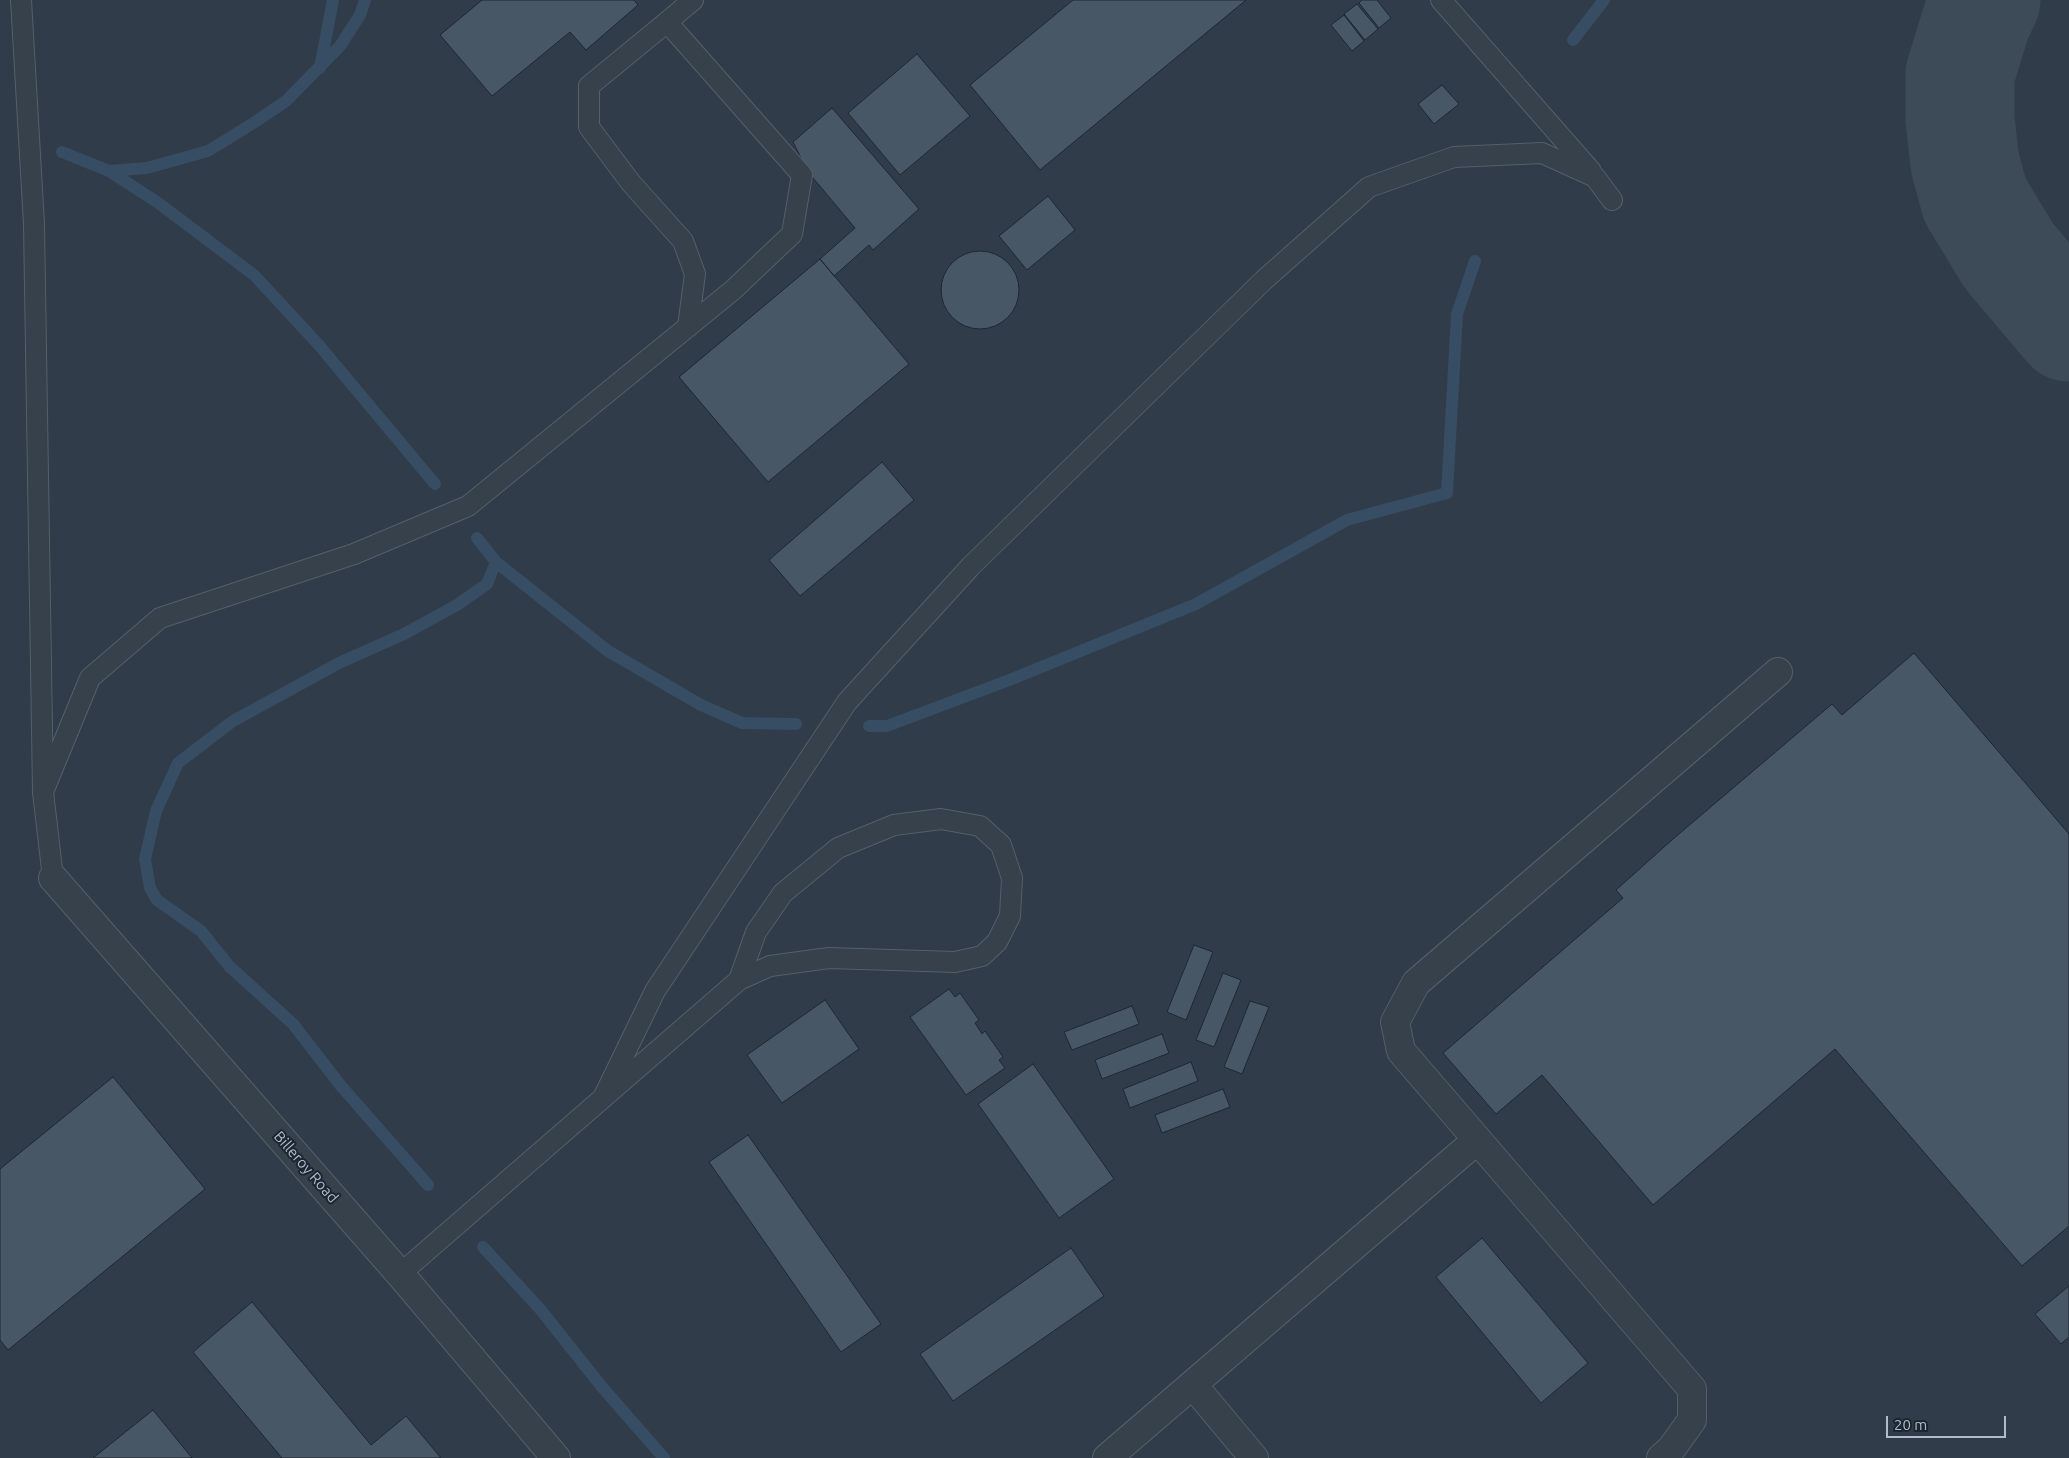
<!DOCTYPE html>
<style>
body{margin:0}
#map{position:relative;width:2069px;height:1458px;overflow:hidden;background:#22303c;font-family:Ubuntu,sans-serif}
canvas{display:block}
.scale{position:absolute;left:1886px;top:1416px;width:120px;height:22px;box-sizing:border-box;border:2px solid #b2bcc8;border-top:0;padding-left:6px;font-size:15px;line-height:18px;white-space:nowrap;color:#b2bcc8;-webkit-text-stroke:4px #1b2631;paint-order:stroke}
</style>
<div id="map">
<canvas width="2069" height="1458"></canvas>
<div class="scale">20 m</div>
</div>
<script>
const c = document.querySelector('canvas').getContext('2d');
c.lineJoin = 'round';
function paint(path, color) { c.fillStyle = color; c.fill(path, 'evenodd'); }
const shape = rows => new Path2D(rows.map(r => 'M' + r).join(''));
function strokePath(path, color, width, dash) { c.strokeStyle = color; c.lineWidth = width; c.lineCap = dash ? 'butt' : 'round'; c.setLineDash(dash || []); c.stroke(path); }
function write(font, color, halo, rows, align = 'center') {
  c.font = font + ' Ubuntu,sans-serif'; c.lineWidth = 4; c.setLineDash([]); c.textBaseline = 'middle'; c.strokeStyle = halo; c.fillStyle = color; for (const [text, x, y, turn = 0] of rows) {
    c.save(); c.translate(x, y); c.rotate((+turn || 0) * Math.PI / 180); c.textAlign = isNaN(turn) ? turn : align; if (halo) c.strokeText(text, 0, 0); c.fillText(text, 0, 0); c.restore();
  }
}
const airport = shape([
 [0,0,2069,0,2069,1458,0,1458]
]);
const stream = shape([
 [1573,40,1604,0],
 [320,68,333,0],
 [62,152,109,171,157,202,254,275,318,344,435,484],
 [109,171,147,168,208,151,255,122,286,101,340,46,360,15,365,0],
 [477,538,496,562,608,651,701,705,742,723,796,724],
 [869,726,887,726,1012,679,1196,604,1347,520,1447,493,1457,314,1475,261],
 [428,1185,341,1086,293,1024,229,966,201,931,157,900,150,888,145,859,156,811,178,763,233,721,339,663,404,634,457,605,487,584,496,562],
 [483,1247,540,1309,602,1387,664,1458]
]);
const taxiway = shape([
 [1986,0,1977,19,1960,74,1960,120,1965,163,1975,200,2009,256,2069,327]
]);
const building = shape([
 [482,0,634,0,638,5,586,50,570,32,492,96,440,35,482,0],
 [1073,0,1246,0,1040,170,970,85,1073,0],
 [1362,0,1377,0,1391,18,1379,28,1359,3,1362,0],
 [1357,4,1378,29,1365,40,1344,14,1357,4],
 [1344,15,1364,41,1352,51,1331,25,1344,15],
 [917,54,970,116,900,175,848,113,917,54],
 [1442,85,1459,104,1434,124,1418,104,1442,85],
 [832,108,919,209,873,250,869,245,834,276,820,259,855,228,808,172,793,142,832,108],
 [1048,196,1075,230,1027,270,999,236,1048,196],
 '941 290a39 39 0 1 1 78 0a39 39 0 1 1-78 0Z',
 [820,259,909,364,768,482,679,377,820,259],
 [882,462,914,500,800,596,769,560,882,462],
 [1914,653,2069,834,2069,1226,2022,1266,1835,1049,1653,1205,1542,1075,1496,1114,1443,1053,1623,898,1616,890,1673,839,1832,704,1842,715,1914,653],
 [1194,945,1213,952,1186,1020,1167,1012,1194,945],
 [1223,973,1241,980,1214,1047,1196,1040,1223,973],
 [949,989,955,997,960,993,979,1020,975,1023,982,1034,985,1031,1003,1057,999,1060,1005,1068,966,1095,910,1017,949,989],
 [825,1000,859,1049,782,1103,747,1055,825,1000],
 [1250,1001,1269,1007,1242,1074,1224,1067,1250,1001],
 [1132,1006,1139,1024,1072,1050,1064,1032,1132,1006],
 [1162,1034,1169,1053,1102,1079,1095,1060,1162,1034],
 [1191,1062,1198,1081,1130,1108,1123,1089,1191,1062],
 [1033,1064,1114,1179,1059,1218,978,1104,1033,1064],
 [113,1077,205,1189,8,1350,0,1340,0,1169,113,1077],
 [1223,1089,1230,1107,1162,1133,1155,1115,1223,1089],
 [748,1135,881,1324,841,1352,709,1162,748,1135],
 [1482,1238,1588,1363,1541,1403,1436,1277,1482,1238],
 [1071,1248,1104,1296,953,1401,920,1354,1071,1248],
 [2069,1286,2069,1337,2061,1344,2035,1314,2069,1286],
 [252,1302,371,1445,406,1416,441,1458,282,1458,193,1352,252,1302],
 [153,1410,192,1458,93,1458,153,1410]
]);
const service = shape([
 [21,0,34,224,43,792,53,878],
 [1441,0,1591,171],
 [667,22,589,86,589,127,631,183,683,241,695,274,688,327],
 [43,792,90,678,160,618,354,554,468,506,733,290,792,234,802,175,667,22,693,0],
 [603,1098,655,991,847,702,971,566,1264,280,1369,187,1454,157,1542,153,1595,177,1612,200],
 [400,1274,739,980,770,966,829,958,955,962,982,956,997,942,1010,916,1012,878,1001,845,980,826,941,819,894,825,838,848,783,893,756,932,739,980]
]);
const minor = shape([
 [53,878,400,1274,556,1458],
 [1193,1385,1254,1458],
 [1107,1458,1477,1140],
 [1661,1458,1672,1448,1692,1420,1692,1389,1401,1051,1395,1022,1416,983,1778,672]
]);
const streetNames = [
 ["Billeroy Road",306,1167,49]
];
paint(airport, '#303c49');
strokePath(stream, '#364d63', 12);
strokePath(taxiway, '#3d4b58', 109);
paint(building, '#485765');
strokePath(building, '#1d2833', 1);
strokePath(service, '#545f6a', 22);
strokePath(minor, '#545f6a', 30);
strokePath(service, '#36414c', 20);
strokePath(minor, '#36414c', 28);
write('15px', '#b2bcc8', '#1b2631', streetNames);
</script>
